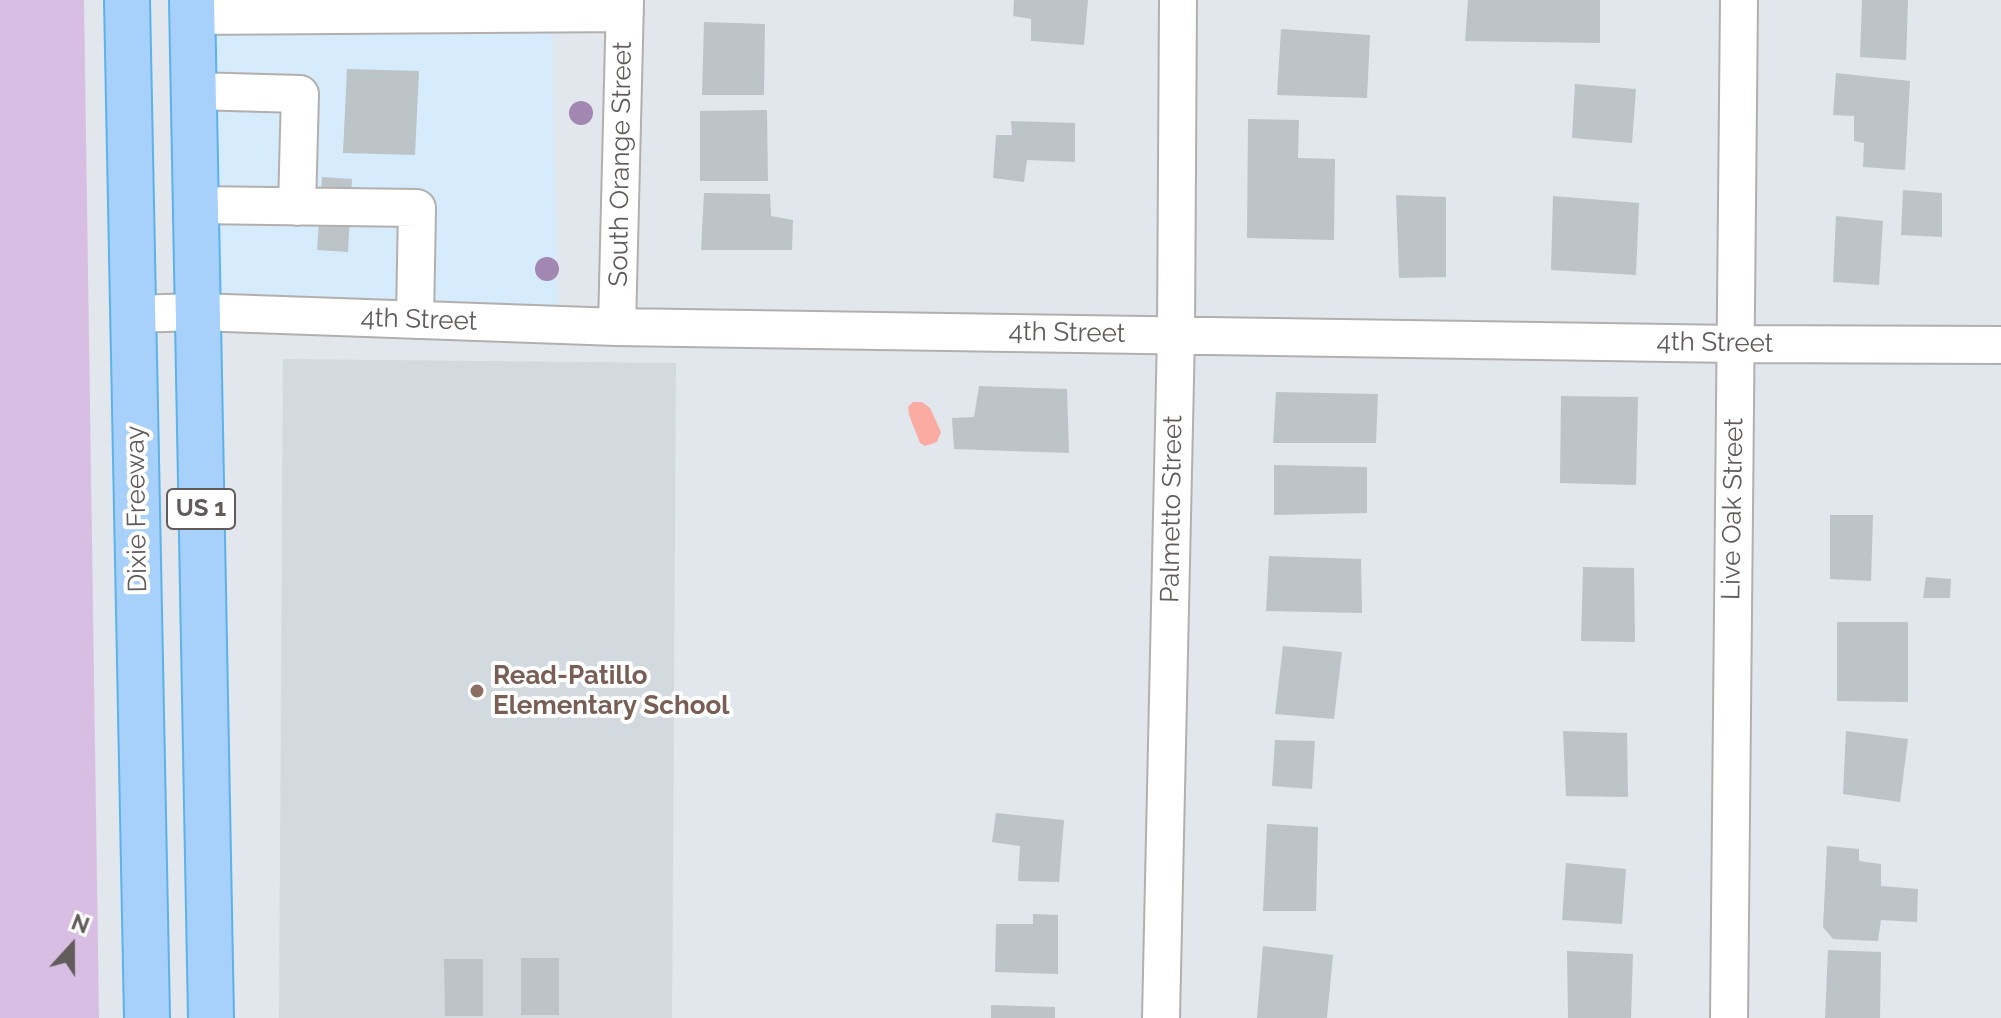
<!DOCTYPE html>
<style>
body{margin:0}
#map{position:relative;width:2001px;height:1018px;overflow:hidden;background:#e1e7ec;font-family:Raleway,sans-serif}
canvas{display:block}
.north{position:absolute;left:32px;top:906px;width:80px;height:80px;-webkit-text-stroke:6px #fff;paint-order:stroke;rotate:21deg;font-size:22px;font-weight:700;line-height:32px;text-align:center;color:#615b5a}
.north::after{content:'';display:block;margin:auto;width:28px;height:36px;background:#615b5a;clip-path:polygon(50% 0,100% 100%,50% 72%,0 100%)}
</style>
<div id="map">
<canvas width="2001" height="1018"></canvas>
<div class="north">N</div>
</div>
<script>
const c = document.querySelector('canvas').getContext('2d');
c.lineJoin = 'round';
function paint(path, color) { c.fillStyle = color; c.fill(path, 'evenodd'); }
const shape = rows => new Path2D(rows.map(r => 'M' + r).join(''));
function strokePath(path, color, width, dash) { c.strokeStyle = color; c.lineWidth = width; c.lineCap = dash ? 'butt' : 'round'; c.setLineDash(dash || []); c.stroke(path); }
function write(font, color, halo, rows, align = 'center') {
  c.font = font + ' Raleway,sans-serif'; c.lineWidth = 8; c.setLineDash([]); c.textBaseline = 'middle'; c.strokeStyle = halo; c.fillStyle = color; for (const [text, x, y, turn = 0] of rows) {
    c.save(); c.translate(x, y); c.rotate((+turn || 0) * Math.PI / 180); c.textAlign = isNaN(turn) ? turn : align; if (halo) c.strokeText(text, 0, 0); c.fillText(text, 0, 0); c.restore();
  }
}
const commercial = shape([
 [214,0,552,24,558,306,220,294]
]);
const education = shape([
 [283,359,676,363,672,1018,279,1018]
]);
const green = shape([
 [0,0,84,0,99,1018,0,1018]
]);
const water = shape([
 [913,402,922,402,930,408,941,432,937,442,925,446,920,443,909,415,908,407]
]);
const building = shape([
 [1014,0,1088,0,1084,45,1031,41,1031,19,1013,16],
 [1468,0,1600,0,1600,43,1465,41],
 [1862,0,1908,0,1906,60,1860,57],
 [704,22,765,24,764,95,702,95],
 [1281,29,1370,35,1367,98,1277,95],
 [347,69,419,71,415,155,343,153],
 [1836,73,1910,81,1905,170,1863,167,1864,143,1854,141,1854,116,1833,115],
 [1575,84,1636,89,1632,143,1572,138],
 [767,110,768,181,700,181,700,111],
 [1248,119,1299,120,1298,158,1335,159,1334,240,1247,238],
 [1011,121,1075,123,1075,162,1027,160,1024,182,993,178,996,135,1012,135],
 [322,177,352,179,348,252,317,250],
 [1903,190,1942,193,1942,237,1901,235],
 [704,193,770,194,771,216,793,220,792,250,701,250],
 [1396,195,1446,197,1446,277,1399,278],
 [1553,196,1639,203,1636,275,1551,270],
 [1836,216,1883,221,1879,285,1833,282],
 [979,386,1067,389,1069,453,954,449,952,418,974,417],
 [1276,392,1378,394,1376,443,1273,443],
 [1561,396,1638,397,1636,485,1560,483],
 [1274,465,1367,467,1367,513,1274,515],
 [1830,515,1873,515,1871,581,1830,579],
 [1269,556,1361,559,1362,613,1266,611],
 [1583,567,1634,568,1635,642,1581,641],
 [1926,577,1951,579,1950,598,1923,598],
 [1837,622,1908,622,1908,702,1837,701],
 [1283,646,1342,652,1334,719,1275,714],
 [1563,731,1627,733,1628,797,1566,796],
 [1846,731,1908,739,1900,802,1843,794],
 [1275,740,1315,741,1312,789,1272,786],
 [996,813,1064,820,1059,882,1018,881,1020,846,992,842],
 [1267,824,1318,827,1316,911,1263,911],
 [1827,846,1859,849,1859,861,1881,864,1881,886,1918,889,1917,922,1881,920,1878,941,1833,939,1823,927],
 [1566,863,1626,869,1622,924,1562,920],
 [1033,914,1058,915,1058,974,995,972,996,924,1033,924],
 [1263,946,1333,955,1327,1018,1257,1018],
 [1828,950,1881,952,1880,1018,1825,1018],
 [1567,951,1633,954,1631,1018,1568,1018],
 [521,958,559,958,559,1015,521,1015],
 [444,959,483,959,483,1016,445,1016],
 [991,1005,1055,1007,1055,1018,991,1018]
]);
const minor = shape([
 [193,16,625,13],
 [194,91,300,94,297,207],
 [196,205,417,208,415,320],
 [133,314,198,312,617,327,1735,344,2001,345],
 [617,327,625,0],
 [1161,1018,1176,334,1178,0],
 [1729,1018,1739,0]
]);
const major = shape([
 [127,0,147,1018],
 [192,0,211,1018]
]);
const trees = [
 [581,113],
 [547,269]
];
const markers = [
 [477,691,8,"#8d6e63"]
];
const shields = [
 [201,509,68]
];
const shieldNames = [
 ["US 1",201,509]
];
const streetNames = [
 ["South Orange Street",621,164,-89],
 ["4th Street",419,320,2],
 ["4th Street",1067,333,1],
 ["4th Street",1715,343,1],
 ["Dixie Freeway",137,509,-91],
 ["Palmetto Street",1172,509,-89],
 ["Live Oak Street",1733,509,-89]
];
const educationNames = [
 ["Read-Patillo",493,676],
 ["Elementary School",493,706]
];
paint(commercial, '#d6ebfc');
paint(education, '#d2d9df');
paint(green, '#d7bee2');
paint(water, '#faaca3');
paint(building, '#bdc4c7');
strokePath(minor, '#b3afad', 40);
strokePath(major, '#5cb2e9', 48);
strokePath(minor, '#fff', 36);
strokePath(major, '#a7d0fa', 44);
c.fillStyle = '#a187b1';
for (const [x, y] of trees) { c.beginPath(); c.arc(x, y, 12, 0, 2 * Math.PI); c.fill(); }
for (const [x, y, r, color] of markers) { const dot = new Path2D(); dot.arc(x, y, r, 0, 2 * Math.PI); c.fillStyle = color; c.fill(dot); strokePath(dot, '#fff', 3); }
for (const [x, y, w] of shields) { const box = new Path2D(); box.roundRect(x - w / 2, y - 20, w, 40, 6); c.fillStyle = '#fff'; c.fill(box); strokePath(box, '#615b5a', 2); }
write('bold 24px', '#615b5a', null, shieldNames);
write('26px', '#615b5a', '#fff', streetNames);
write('bold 26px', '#785e54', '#fff', educationNames, 'left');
</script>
